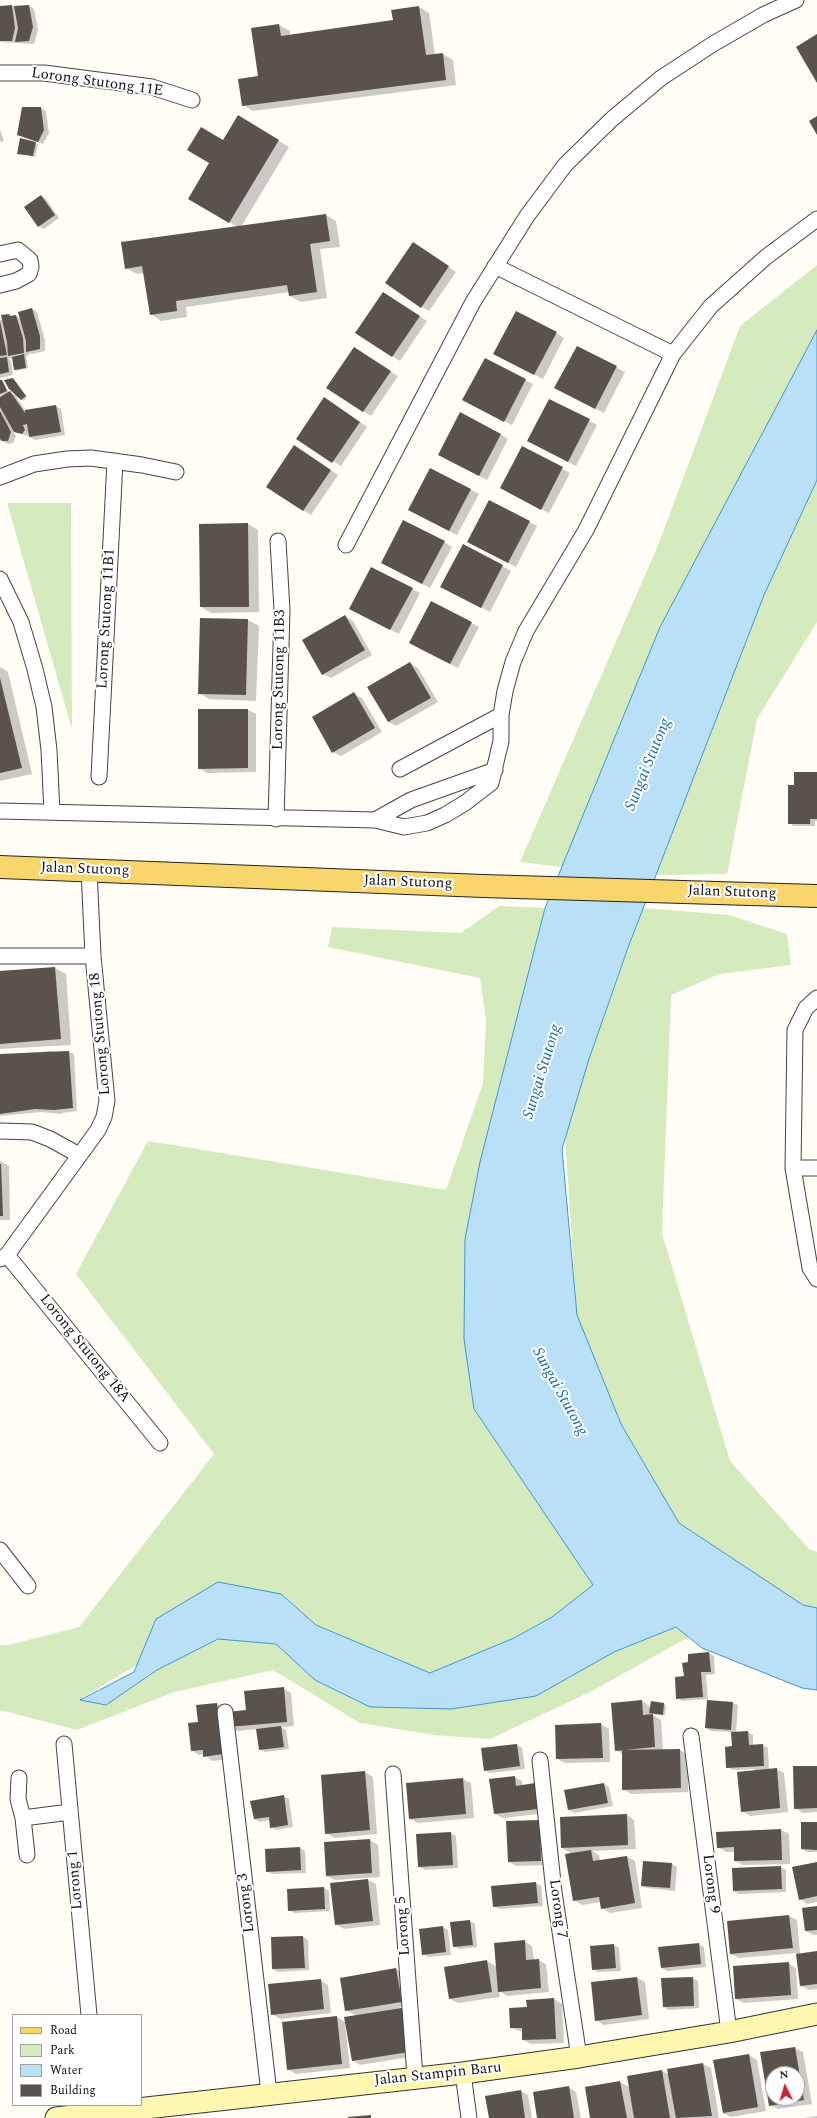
<!DOCTYPE html>
<style>
body{margin:0}
#map{position:relative;width:817px;height:2118px;overflow:hidden;background:#fffdf5;font-family:Spectral,serif}
canvas{display:block}
.legend{position:absolute;left:12px;top:2014px;width:130px;height:92px;box-sizing:border-box;background:#fff;border:1px solid #a0a0a0;margin:0;padding:5px 7px;list-style:none;font-size:12px;color:#111}
.legend li{display:flex;align-items:center;gap:8px;height:20px}
.legend b{width:20px;border:1px solid #a0a0a0}
.north{position:absolute;left:765px;top:2066px;width:40px;height:40px;box-sizing:border-box;background:#fff;border:1px solid #a0a0a0;border-radius:50%;rotate:355deg;font-size:11px;font-weight:700;line-height:16px;text-align:center;color:#111}
.north::after{content:'';display:block;margin:auto;width:14px;height:18px;background:#c4262e;clip-path:polygon(50% 0,100% 100%,50% 72%,0 100%)}
</style>
<div id="map">
<canvas width="817" height="2118"></canvas>
<ul class="legend">
<li><b style="height:5px;background:#f9d66b"></b>Road</li>
<li><b style="height:11px;background:#d5ebbd"></b>Park</li>
<li><b style="height:11px;background:#b9e0f7"></b>Water</li>
<li><b style="height:11px;background:#5a524d"></b>Building</li>
</ul>
<div class="north">N</div>
</div>
<script>
const c = document.querySelector('canvas').getContext('2d');
c.lineJoin = 'round';
function paint(path, color) { c.fillStyle = color; c.fill(path, 'evenodd'); }
const shape = rows => new Path2D(rows.map(r => 'M' + r).join(''));
function strokePath(path, color, width, dash) { c.strokeStyle = color; c.lineWidth = width; c.lineCap = dash ? 'butt' : 'round'; c.setLineDash(dash || []); c.stroke(path); }
function write(font, color, halo, rows, align = 'center') {
  c.font = font + ' Spectral,serif'; c.lineWidth = 4; c.setLineDash([]); c.textBaseline = 'middle'; c.strokeStyle = halo; c.fillStyle = color; for (const [text, x, y, turn = 0] of rows) {
    c.save(); c.translate(x, y); c.rotate((+turn || 0) * Math.PI / 180); c.textAlign = isNaN(turn) ? turn : align; if (halo) c.strokeText(text, 0, 0); c.fillText(text, 0, 0); c.restore();
  }
}
const green = shape([
 [817,265,817,330,660,627,562,867,520,862,659,543,740,326],
 [817,480,817,622,757,719,727,874,656,875,764,595],
 [7,503,71,503,72,729],
 [499,906,545,908,480,1162,465,1239,464,1339,474,1409,593,1585,552,1617,514,1638,430,1673,316,1625,281,1594,156,1619,137,1665,80,1699,106,1705,157,1670,218,1639,276,1644,315,1680,370,1707,614,1652,676,1627,689,1637,592,1691,490,1739,434,1735,360,1723,273,1670,174,1692,77,1730,0,1710,0,1645,9,1645,79,1627,214,1454,76,1274,148,1141,446,1190,483,1083,486,1020,480,978,328,947,332,927,461,933],
 [643,908,729,915,787,934,791,965,719,974,671,995,662,1233,730,1461,809,1549,817,1552,817,1608,803,1605,679,1523,621,1424,577,1315,565,1137,589,1059]
]);
const water = shape([
 [817,330,817,480,764,595,629,945,589,1059,562,1149,577,1315,621,1424,679,1523,803,1605,817,1608,817,1690,802,1688,702,1648,676,1627,614,1652,536,1696,451,1709,370,1707,315,1680,276,1644,218,1639,157,1670,106,1705,80,1700,134,1672,156,1619,218,1582,281,1594,316,1625,430,1673,514,1638,552,1617,593,1585,474,1409,464,1339,465,1239,480,1162,545,908,660,627,817,330]
]);
const shadow = shape([
 [12,6,16,8,29,6,34,9,38,30,34,44,0,42,0,7],
 [419,7,429,13,435,55,443,54,453,60,456,85,253,111,243,105,259,77,253,28,279,25,290,31,290,35,394,21],
 [41,108,46,111,49,133,43,144,18,135],
 [238,117,289,147,241,227,326,215,336,221,340,247,320,249,327,298,301,302,290,296,289,292,186,307,187,317,161,321,151,314,144,273,137,274,126,268,238,227,189,198],
 [0,130,4,141,0,142],
 [33,142,38,145,35,157,18,153],
 [41,196,46,199,59,218,44,229,39,226],
 [421,248,456,272,429,311,422,307],
 [384,293,427,321,400,361,392,356],
 [32,309,37,312,45,340,45,351,32,354,29,353,29,355,26,356,28,368,17,371,15,370,13,358,8,359,11,361,13,375,0,378,0,319,3,321,15,316,21,319],
 [556,333,564,338,543,379,502,358],
 [577,347,625,372,604,413,563,392],
 [362,353,398,376,371,416,363,411],
 [13,379,27,397,24,401,16,396,26,411,56,406,61,409,65,435,35,440,30,437,29,433,27,436,13,431,16,436,13,443,8,444,0,440,0,398,5,395,0,396,0,382,4,383,9,393,16,395],
 [525,380,533,384,512,425,472,404],
 [549,400,597,425,576,466,536,445],
 [332,403,367,427,341,466,297,438],
 [500,434,508,439,487,480,447,459],
 [522,447,570,473,549,513,509,493],
 [302,451,338,475,311,515,303,510],
 [431,469,479,494,457,535,417,514],
 [490,501,537,526,516,567,476,546],
 [248,524,258,530,259,612,211,613,201,607],
 [444,542,452,547,430,588,390,567],
 [463,545,511,571,490,612,449,591],
 [412,589,420,593,399,634,358,613],
 [432,602,479,627,458,668,418,648],
 [345,616,353,621,372,655,331,678,323,674],
 [201,619,248,620,259,626,256,701,209,699,199,693],
 [410,663,418,668,438,702,396,726,388,722],
 [0,667,8,672,32,774,0,781],
 [354,694,362,698,382,732,341,756,333,752],
 [199,710,248,710,256,714,256,772,207,773,199,768],
 [817,773,817,821,815,821,815,826,794,826,789,823,795,786],
 [55,968,66,974,71,1045,0,1049,0,971],
 [51,1051,69,1052,74,1054,77,1111,62,1113,62,1114,41,1112,0,1116,0,1055],
 [0,1161,9,1166,10,1220,0,1220],
 [709,1653,714,1656,715,1674,706,1675,708,1699,682,1701,677,1698,689,1663],
 [283,1688,291,1693,294,1726,281,1727,286,1730,289,1749,265,1752,260,1749,257,1729,237,1731,229,1726,247,1711],
 [642,1701,651,1707,664,1704,666,1705,665,1715,651,1714,661,1720,663,1751,680,1750,688,1755,688,1792,631,1794,623,1789,623,1754,616,1750],
 [733,1703,738,1705,736,1733,748,1732,753,1735,753,1746,763,1745,768,1748,769,1769,776,1769,784,1773,788,1812,750,1816,742,1811,755,1769,733,1770,727,1767,733,1747,732,1732,711,1731,706,1728],
 [217,1704,225,1708,230,1759,212,1761,204,1754,199,1755,191,1750,199,1723,198,1706],
 [601,1724,609,1729,610,1762,565,1763,557,1759],
 [517,1745,522,1748,525,1769,490,1773,485,1770,483,1748],
 [817,1767,817,1812,803,1813,795,1808],
 [365,1772,373,1777,377,1834,334,1838,326,1833],
 [514,1777,522,1781,523,1786,546,1813,503,1818,495,1814],
 [463,1779,471,1783,474,1818,418,1823,410,1819],
 [604,1784,609,1787,613,1806,574,1813,569,1810,566,1791],
 [283,1796,289,1799,293,1827,276,1830,271,1827,270,1820,260,1822,254,1819],
 [627,1815,634,1820,636,1849,592,1851,599,1855,600,1861,627,1857,635,1861,642,1908,610,1913,602,1908,601,1902,582,1905,574,1900,572,1854,562,1848],
 [539,1821,549,1865,516,1866,509,1862],
 [817,1823,817,1852,807,1852,802,1849],
 [781,1830,789,1834,790,1864,743,1865,735,1861,735,1852,726,1852,718,1847],
 [451,1833,456,1836,458,1868,425,1870,419,1867,418,1835],
 [370,1840,378,1845,380,1877,335,1880,327,1876],
 [300,1848,305,1851,306,1873,272,1874,267,1871],
 [644,1862,672,1864,677,1867,675,1891,647,1888,642,1886],
 [817,1863,817,1902,807,1904,800,1899],
 [780,1867,786,1870,786,1892,739,1894,734,1891],
 [368,1880,376,1884,380,1925,344,1929,336,1924],
 [536,1883,541,1886,543,1906,499,1909,494,1906,492,1887],
 [324,1888,329,1891,330,1911,294,1913,289,1910],
 [817,1907,817,1935,814,1935,806,1931],
 [789,1916,797,1920,800,1954,817,1952,817,1989,809,1990,801,1986,797,1953,739,1958,731,1954,728,1922],
 [470,1921,475,1924,477,1947,459,1949,454,1946],
 [443,1927,448,1930,451,1955,428,1957,423,1954],
 [303,1937,308,1940,309,1970,278,1972,273,1969],
 [524,1941,532,1946,534,1960,538,1960,546,1964,549,1992,507,1996,499,1991,500,1997,458,2003,450,1999,487,1961,497,1967],
 [699,1944,704,1947,706,1967,667,1971,662,1968],
 [614,1945,619,1948,621,1971,598,1972,593,1969],
 [788,1963,796,1968,798,1999,744,2003,736,1999],
 [396,1969,404,1974,409,2006,399,2007,409,2013,416,2056,360,2065,352,2060,346,2024,345,2024,350,2068,296,2074,288,2069,337,2017,346,2023,357,2016,346,2010],
 [637,1978,645,1982,649,2019,604,2025,596,2020,592,1983],
 [692,1978,698,1981,699,2008,669,2010,664,2007],
 [320,1980,328,1985,331,2013,280,2019,272,2014],
 [554,1999,562,2004,564,2043,531,2044,523,2040,523,2032,511,2028,528,2008,528,2001],
 [795,2048,803,2052,812,2104,778,2109,770,2105,761,2053],
 [773,2074,797,2074,797,2098,773,2098],
 [749,2055,757,2060,766,2111,731,2117,723,2113],
 [703,2064,711,2068,719,2118,591,2118,620,2082,629,2087,662,2071,670,2075],
 [568,2087,576,2092,581,2118,538,2118],
 [521,2091,528,2095,532,2118,490,2118],
 [817,2116,817,2118,803,2118]
]);
const building = shape([
 [12,5,15,28,12,41,0,41,0,6],
 [29,5,33,27,29,41,15,42,18,28,14,6],
 [419,6,426,55,443,53,446,80,242,106,238,79,258,76,251,28,279,24,281,36,393,20,391,10],
 [817,34,817,83,796,47],
 [22,107,41,107,44,130,38,142,17,135],
 [238,115,279,140,229,223,188,199,209,163,187,150,201,127,223,140],
 [817,116,817,135,809,121],
 [20,138,36,142,33,156,17,154],
 [41,195,55,215,38,227,24,207],
 [326,214,330,241,310,244,317,292,289,296,287,285,176,301,177,311,150,315,142,266,125,269,121,242],
 [413,242,449,266,421,308,385,283],
 [383,292,420,316,392,357,355,333],
 [32,308,40,336,40,349,26,352,26,341,18,312],
 [516,311,557,332,534,375,493,354],
 [9,314,10,316,16,315,23,338,24,353,8,356,7,342,1,315],
 [0,321,7,355,0,356],
 [577,346,617,366,595,409,554,388],
 [354,347,391,371,363,412,326,388],
 [24,354,26,368,14,370,12,357],
 [7,357,9,372,0,374,0,358],
 [485,358,526,379,504,422,462,400],
 [13,378,26,396,21,400,9,389,4,380],
 [0,380,2,380,7,391,0,394],
 [10,391,25,413,25,410,56,405,61,432,29,437,27,424,23,425,25,430,22,434,14,432,0,407,0,397],
 [324,397,360,422,332,463,296,439],
 [549,399,590,419,568,462,527,441],
 [0,411,11,432,8,441,2,441,0,439],
 [460,412,501,434,479,476,438,455],
 [294,445,331,470,303,511,266,487],
 [522,446,563,467,541,510,500,488],
 [430,468,471,489,449,531,408,510],
 [489,500,530,521,508,563,467,542],
 [403,520,445,541,422,584,381,563],
 [248,523,249,607,200,607,199,524],
 [463,544,503,565,481,608,440,587],
 [371,567,413,588,390,630,349,609],
 [431,601,472,622,450,664,409,643],
 [345,615,365,650,322,675,302,640],
 [200,618,248,619,246,695,198,694],
 [410,662,431,698,388,722,367,687],
 [0,678,22,768,0,773],
 [354,692,375,728,332,753,312,717],
 [198,709,248,709,248,768,198,769],
 [794,772,817,772,817,819,810,819,810,824,788,824,788,785,794,785],
 [55,967,61,1039,0,1044,0,971],
 [69,1051,73,1108,54,1110,35,1109,0,1114,0,1054],
 [0,1164,1,1164,3,1216,0,1216],
 [709,1652,711,1672,701,1672,703,1697,676,1699,675,1677,684,1676,682,1663,688,1662,688,1654],
 [284,1687,287,1722,228,1727,227,1712,246,1710,244,1691],
 [642,1700,643,1715,653,1714,655,1747,615,1751,611,1703],
 [707,1700,733,1702,731,1730,705,1728],
 [651,1701,664,1703,663,1715,649,1713],
 [217,1703,223,1754,203,1757,203,1750,191,1751,188,1723,198,1722,196,1705],
 [601,1723,603,1758,556,1759,555,1725],
 [281,1726,284,1747,259,1750,256,1729],
 [748,1731,749,1745,763,1744,764,1766,726,1768,725,1747,732,1746,731,1732],
 [517,1744,520,1766,484,1771,481,1748],
 [680,1749,681,1788,622,1790,622,1750],
 [793,1766,817,1766,817,1808,794,1809],
 [777,1768,780,1808,741,1812,737,1772],
 [365,1771,370,1830,325,1834,321,1775],
 [515,1776,516,1786,535,1783,538,1809,494,1814,489,1779],
 [463,1778,466,1814,409,1819,406,1783],
 [604,1783,608,1803,568,1810,564,1790],
 [284,1795,288,1825,270,1828,269,1817,254,1819,250,1801],
 [627,1814,628,1845,561,1848,560,1817],
 [540,1820,541,1861,508,1862,506,1821],
 [801,1822,817,1822,817,1850,801,1849],
 [781,1829,782,1860,734,1861,734,1847,717,1848,716,1832],
 [451,1832,453,1865,418,1867,416,1834],
 [370,1839,372,1873,326,1876,324,1842],
 [300,1847,301,1870,266,1872,265,1849],
 [591,1850,593,1861,627,1856,635,1903,601,1909,599,1897,573,1901,565,1854],
 [643,1861,672,1863,670,1888,641,1886],
 [817,1862,817,1896,799,1900,792,1867],
 [781,1866,782,1889,733,1891,732,1868],
 [368,1879,373,1921,335,1925,330,1883],
 [536,1882,538,1903,493,1907,491,1886],
 [324,1887,325,1909,288,1911,287,1889],
 [817,1906,817,1930,805,1931,802,1908],
 [789,1915,793,1948,730,1954,727,1921],
 [470,1920,473,1945,453,1947,450,1922],
 [443,1926,446,1952,422,1955,419,1929],
 [303,1936,305,1968,272,1969,271,1937],
 [525,1940,526,1960,539,1959,541,1988,498,1992,494,1943],
 [699,1943,701,1964,661,1968,658,1947],
 [614,1944,616,1968,592,1970,590,1946],
 [817,1951,817,1984,800,1986,796,1954],
 [487,1960,492,1992,449,1999,444,1967],
 [789,1962,791,1995,735,1999,733,1966],
 [396,1968,402,2002,345,2011,340,1978],
 [637,1977,642,2015,595,2021,591,1982],
 [693,1977,694,2006,663,2007,661,1978],
 [321,1979,324,2009,271,2015,268,1984],
 [554,1998,556,2039,522,2040,522,2028,510,2028,509,2008,527,2007,526,2000],
 [402,2008,409,2052,352,2061,344,2017],
 [337,2016,342,2064,287,2070,282,2022],
 [795,2047,804,2100,769,2106,760,2052],
 [773,2074,797,2074,797,2098,773,2098],
 [749,2054,758,2107,723,2113,713,2060],
 [703,2063,712,2116,676,2118,667,2069],
 [662,2070,670,2118,634,2118,627,2076],
 [620,2081,627,2118,590,2118,585,2087],
 [569,2086,574,2118,537,2118,533,2092],
 [521,2090,525,2118,489,2118,485,2096],
 [371,2115,371,2118,348,2118,348,2117]
]);
const street = shape([
 [0,73,44,73,152,87,192,100],
 [0,254,18,250,30,260,31,267,29,274,16,281,0,285],
 [495,266,673,354],
 [0,477,34,464,67,459,91,458,142,465,176,472],
 [346,545,473,302,527,216,565,165,612,119,661,78,713,44,763,15,796,0],
 [0,579,21,622,35,669,44,707,49,750,52,812],
 [400,769,501,715],
 [99,777,115,461],
 [0,811,375,820,404,827,427,823,445,815,465,803,491,783,501,741,501,715,505,691,513,662,526,631,586,530,673,354,711,306,766,257,817,219],
 [276,819,282,610,278,541],
 [375,820,411,800,495,770],
 [0,956,93,956],
 [817,998,806,1008,795,1030,793,1168,810,1268,817,1279],
 [0,1131,32,1132,50,1139,79,1155],
 [793,1168,817,1168],
 [7,1255,160,1443],
 [0,1259,7,1255,98,1130,104,1117,107,1101,93,956,89,870],
 [0,1550,28,1586],
 [225,1712,269,2093],
 [691,1736,729,2032],
 [64,1744,89,2015],
 [540,1760,554,1892,579,2057],
 [393,1774,415,2077],
 [19,1778,18,1799,23,1818,27,1855],
 [23,1818,70,1812],
 [463,2073,469,2118]
]);
const secondary = shape([
 [56,2118,463,2073,579,2057,729,2032,817,2014]
]);
const primary = shape([
 [0,867,483,886,817,896]
]);
const streetNames = [
 ["Lorong Stutong 11E",97,83,8],
 ["Lorong Stutong 11B1",107,619,-87],
 ["Lorong Stutong 11B3",280,680,-89],
 ["Jalan Stutong",85,870,2],
 ["Jalan Stutong",408,883,2],
 ["Jalan Stutong",732,893,2],
 ["Lorong Stutong 18",101,1034,-95],
 ["Lorong Stutong 18A",84,1349,51],
 ["Lorong 1",76,1880,-95],
 ["Lorong 9",710,1884,83],
 ["Lorong 3",247,1903,-97],
 ["Lorong 7",557,1909,82],
 ["Lorong 5",404,1926,-94],
 ["Jalan Stampin Baru",438,2075,-6]
];
const waterNames = [
 ["Sungai Stutong",649,765,-68],
 ["Sungai Stutong",543,1072,-73],
 ["Sungai Stutong",559,1392,61]
];
paint(green, '#d5ebbd');
paint(water, '#b9e0f7');
strokePath(water, '#3f96cf', 1);
paint(shadow, '#0003');
paint(building, '#5a524d');
strokePath(street, '#444', 17);
strokePath(secondary, '#333', 23);
strokePath(primary, '#222', 24);
strokePath(street, '#fff', 15);
strokePath(secondary, '#fff6b0', 21);
strokePath(primary, '#f9d66b', 22);
write('15px', '#111', '#fff', streetNames);
write('italic 16px', '#1768a6', '#fff', waterNames);
</script>
